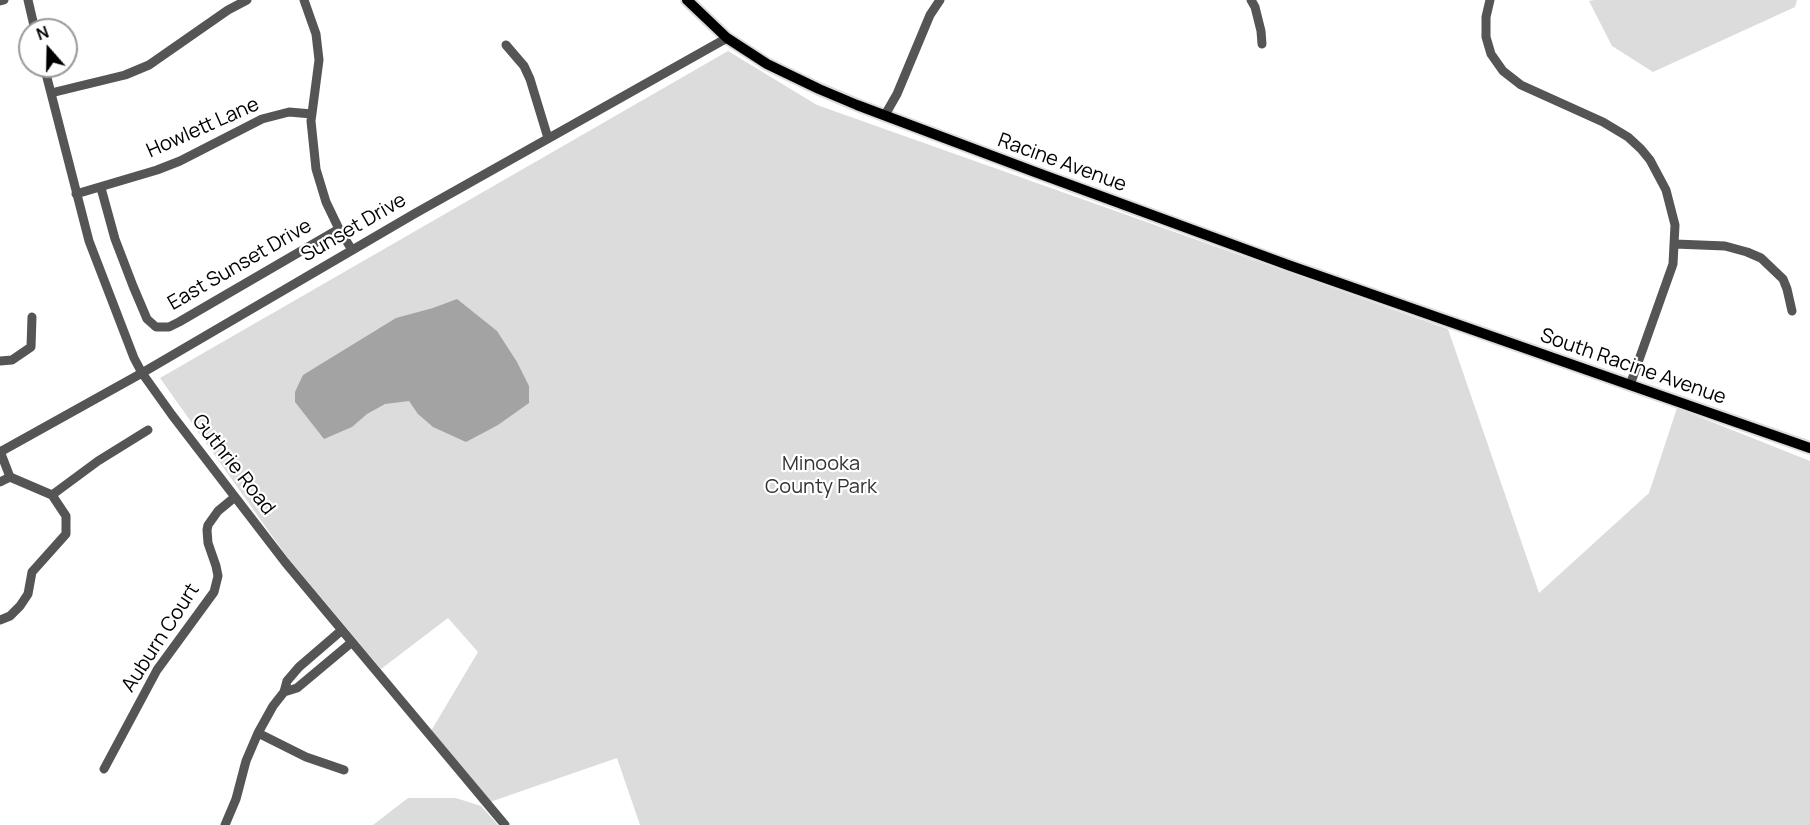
<!DOCTYPE html>
<style>
body{margin:0}
#map{position:relative;width:1810px;height:825px;overflow:hidden;background:#fff;font-family:Manrope,sans-serif}
canvas{display:block}
.north{position:absolute;left:18px;top:18px;width:60px;height:60px;box-sizing:border-box;background:#fff;border:2px solid #999;border-radius:50%;rotate:340deg;font-size:16px;font-weight:700;line-height:24px;text-align:center;color:#000}
.north::after{content:'';display:block;margin:auto;width:21px;height:27px;background:#000;clip-path:polygon(50% 0,100% 100%,50% 72%,0 100%)}
</style>
<div id="map">
<canvas width="1810" height="825"></canvas>
<div class="north">N</div>
</div>
<script>
const c = document.querySelector('canvas').getContext('2d');
c.lineJoin = 'round';
function paint(path, color) { c.fillStyle = color; c.fill(path, 'evenodd'); }
const shape = rows => new Path2D(rows.map(r => 'M' + r).join(''));
function strokePath(path, color, width, dash) { c.strokeStyle = color; c.lineWidth = width; c.lineCap = dash ? 'butt' : 'round'; c.setLineDash(dash || []); c.stroke(path); }
function write(font, color, halo, rows, align = 'center') {
  c.font = font + ' Manrope,sans-serif'; c.lineWidth = 4.5; c.setLineDash([]); c.textBaseline = 'middle'; c.strokeStyle = halo; c.fillStyle = color; for (const [text, x, y, turn = 0] of rows) {
    c.save(); c.translate(x, y); c.rotate((+turn || 0) * Math.PI / 180); c.textAlign = isNaN(turn) ? turn : align; if (halo) c.strokeText(text, 0, 0); c.fillText(text, 0, 0); c.restore();
  }
}
const green = shape([
 [1595,0,1797,0,1795,7,1653,72,1612,46,1589,1],
 [728,51,817,105,1448,329,1539,593,1649,493,1677,408,1810,461,1810,825,640,825,617,758,490,802,431,731,478,652,448,618,381,669,287,557,160,378],
 [408,798,456,798,481,806,498,825,373,825]
]);
const water = shape([
 [457,299,497,331,517,362,529,386,529,403,498,425,466,442,433,427,418,414,409,401,385,404,367,414,352,427,324,439,295,402,295,392,303,375,396,318,433,308]
]);
const minor = shape([
 [28,0,35,30],
 [304,0,316,34,319,60,311,121,316,169,326,202,339,229,352,250],
 [1251,0,1255,7,1261,31,1262,44],
 [1490,0,1486,17,1486,37,1491,54,1503,71,1521,85,1603,122,1628,137,1641,149,1650,160,1666,190,1675,225,1673,264,1630,385],
 [0,1,4,0],
 [506,45,524,66,530,79,548,138],
 [44,66,89,241,134,358,142,373,172,415,285,562,505,825],
 [51,93,125,75,149,65,228,10,247,0],
 [885,115,897,94,930,15,940,0],
 [101,188,115,239,133,286,147,319,156,327,169,327,179,322,339,229],
 [76,194,157,170,180,161,262,119,289,112,312,114],
 [1675,244,1725,246,1747,252,1761,258,1783,279,1787,289,1792,311],
 [0,361,12,360,31,347,32,317],
 [0,451,10,477],
 [0,452,142,373,414,214,727,38],
 [0,482,10,477,52,495,66,516,66,534,32,572,28,594,20,606,10,616,0,620],
 [52,495,98,461,148,430],
 [284,692,297,688,352,642],
 [258,733,306,757,344,770],
 [104,769,157,670,214,592,218,576,216,566,208,543,207,530,208,525,218,511,235,497],
 [225,825,236,799,246,761,258,733,273,706,284,692,287,681,299,667,342,630]
]);
const major = shape([
 [687,0,727,38,767,64,819,89,857,105,1035,172,1288,265,1810,448]
]);
const streetNames = [
 ["Howlett Lane",203,128,-24],
 ["Racine Avenue",1062,163,20],
 ["Sunset Drive",354,228,-30],
 ["East Sunset Drive",240,265,-30],
 ["South Racine Avenue",1633,367,19],
 ["Guthrie Road",233,465,52],
 ["Auburn Court",161,638,-57]
];
const parkNames = [
 ["Minooka",821,464],
 ["County Park",821,487]
];
paint(green, '#dcdcdc');
paint(water, '#a3a3a3');
strokePath(major, '#dbdbdb', 14);
strokePath(minor, '#555', 9);
strokePath(major, '#000', 10);
write('20px', '#000', '#fff', streetNames);
write('20px', '#333', '#fff', parkNames);
</script>
